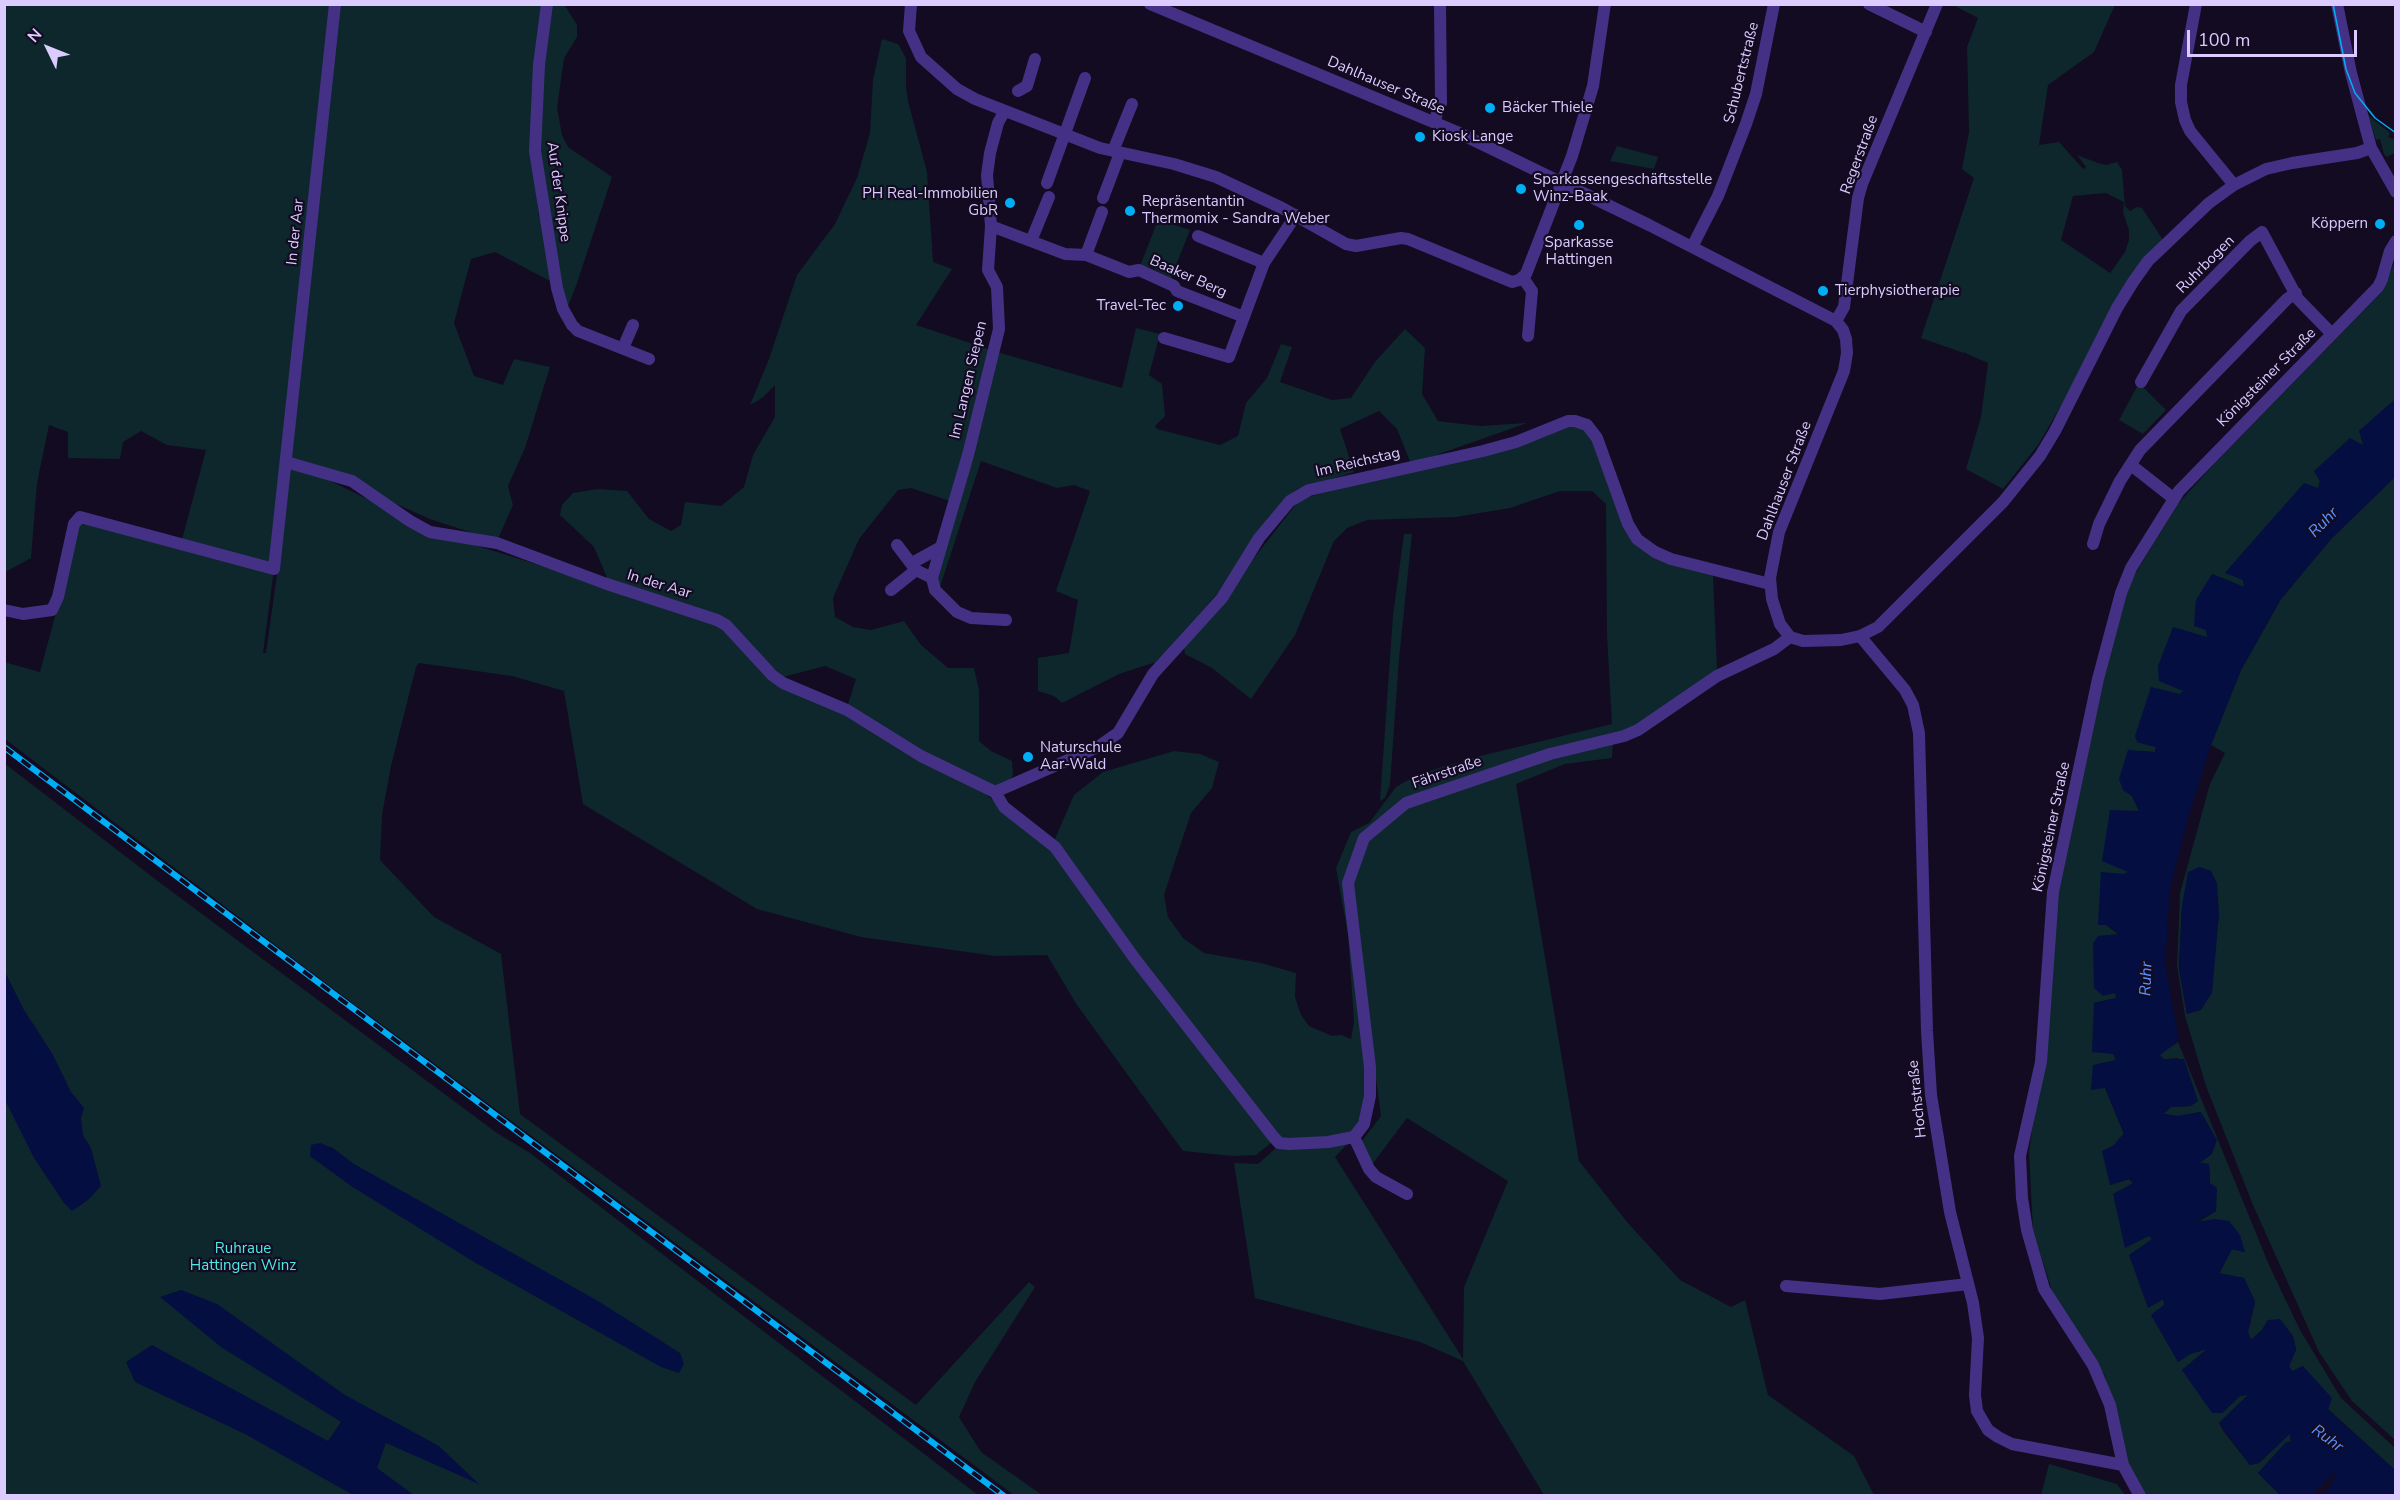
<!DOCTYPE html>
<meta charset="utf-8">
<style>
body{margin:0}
#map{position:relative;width:2400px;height:1500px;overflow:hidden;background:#130b21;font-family:"Nunito Sans",sans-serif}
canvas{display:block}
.frame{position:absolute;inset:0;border:6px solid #dbcbff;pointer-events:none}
.north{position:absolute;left:18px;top:18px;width:60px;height:60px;-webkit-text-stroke:4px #130b21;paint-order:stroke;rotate:313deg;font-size:16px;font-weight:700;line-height:24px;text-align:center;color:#dbcbff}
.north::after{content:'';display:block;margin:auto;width:21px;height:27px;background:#dbcbff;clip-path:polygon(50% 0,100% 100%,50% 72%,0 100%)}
.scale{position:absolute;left:2187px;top:30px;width:170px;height:27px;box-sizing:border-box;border:3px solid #dbcbff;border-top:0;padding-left:8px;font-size:18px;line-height:21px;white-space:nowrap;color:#dbcbff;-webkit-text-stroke:4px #130b21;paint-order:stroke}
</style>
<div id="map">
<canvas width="2400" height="1500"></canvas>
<div class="frame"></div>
<div class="north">N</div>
<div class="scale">100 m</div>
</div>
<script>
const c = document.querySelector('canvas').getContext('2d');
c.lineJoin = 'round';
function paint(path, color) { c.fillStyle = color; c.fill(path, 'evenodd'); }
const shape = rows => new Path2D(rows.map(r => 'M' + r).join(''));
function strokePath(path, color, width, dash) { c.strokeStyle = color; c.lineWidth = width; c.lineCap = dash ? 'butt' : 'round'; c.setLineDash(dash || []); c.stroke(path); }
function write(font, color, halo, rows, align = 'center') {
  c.font = font + ' "Nunito Sans",sans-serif'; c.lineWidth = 4.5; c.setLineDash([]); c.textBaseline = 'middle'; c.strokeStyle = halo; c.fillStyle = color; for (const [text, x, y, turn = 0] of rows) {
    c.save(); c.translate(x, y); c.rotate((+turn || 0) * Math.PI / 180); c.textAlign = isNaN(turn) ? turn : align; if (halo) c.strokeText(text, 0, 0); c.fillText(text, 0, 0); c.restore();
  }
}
const green = shape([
 [564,4,577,25,577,37,564,58,557,108,562,135,568,147,612,177,576,286,568,306,560,283,548,280,495,252,471,259,454,323,474,376,503,385,514,359,550,367,525,448,508,486,513,505,497,541,430,519,292,458,283,459,274,569,263,653,266,653,279,560,288,460,436,533,716,620,775,682,840,708,924,763,982,791,1051,848,1074,795,1103,772,1174,751,1200,754,1219,762,1212,788,1191,813,1177,855,1164,895,1168,917,1183,938,1204,953,1261,963,1296,973,1295,997,1301,1015,1309,1026,1332,1036,1341,1035,1351,1039,1354,1022,1348,934,1336,868,1351,832,1369,823,1396,787,1419,774,1476,757,1612,724,1607,635,1606,504,1592,491,1560,491,1510,508,1456,517,1367,520,1347,528,1334,541,1295,635,1251,699,1212,668,1185,654,1184,648,1300,499,1403,472,1548,426,1590,420,1628,533,1654,557,1713,575,1717,670,1624,734,1549,751,1405,802,1363,836,1346,884,1371,1111,1352,1139,1335,1157,1463,1359,1464,1287,1508,1181,1407,1118,1371,1166,1358,1146,1381,1116,1350,883,1365,839,1408,804,1613,740,1612,758,1565,764,1516,784,1579,1161,1627,1222,1680,1280,1731,1307,1745,1300,1768,1395,1854,1456,1874,1495,1544,1495,1463,1361,1420,1342,1255,1298,1234,1163,1258,1164,1276,1148,1271,1143,1256,1155,1233,1156,1183,1151,1077,1005,1047,955,995,956,861,937,757,909,583,804,564,691,512,676,419,663,416,667,391,766,382,815,380,860,434,917,501,954,520,1114,916,1405,1029,1282,1035,1287,975,1382,959,1417,981,1452,1042,1495,1014,1495,303,966,5,739,4,662,40,672,81,520,180,547,206,450,167,445,141,431,123,442,120,459,68,458,68,432,49,425,37,483,31,558,5,572,5,5],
 [536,148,547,219,547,220,539,217,531,150],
 [1953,5,2115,5,2094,52,2048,85,2039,145,2059,142,2083,169,2086,167,2077,155,2098,163,2106,165,2117,162,2122,170,2125,206,2130,211,2137,207,2142,208,2165,243,2065,399,2038,445,2003,489,1966,469,1981,417,1988,363,1965,353,1967,351,1964,353,1921,338,1974,178,1962,169,1969,132,1967,47,1978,18],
 [2106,193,2124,202,2123,212,2129,230,2129,240,2125,252,2110,273,2061,240,2073,196],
 [882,39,898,44,906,58,906,87,908,101,927,172,933,262,952,269,916,325,991,350,950,501,911,488,898,490,859,539,833,598,835,617,853,627,871,630,904,621,921,645,948,668,974,668,979,690,979,741,991,751,1012,761,1013,775,1009,783,996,787,921,754,848,704,856,679,825,666,783,677,719,616,608,580,594,547,560,515,562,505,573,493,597,489,627,491,649,519,671,531,681,525,685,502,721,506,744,487,753,455,775,417,775,385,762,398,750,405,769,359,797,275,835,224,857,178,870,133,873,80],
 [2368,115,2390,133,2388,137,2395,140,2395,155,2394,153,2387,157,2384,154,2380,139,2376,140],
 [1617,146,1658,157,1654,169,1610,161],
 [1166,222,1190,230,1171,278,1150,267,1140,266,1156,225],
 [2393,266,2395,266,2395,399,2363,445,2314,471,2320,481,2318,488,2269,523,2226,572,2243,580,2244,587,2212,574,2206,630,2208,637,2183,691,2137,742,2156,747,2155,752,2128,751,2123,790,2132,796,2139,811,2129,872,2123,875,2099,925,2106,925,2119,935,2116,998,2094,1003,2116,1061,2105,1088,2124,1134,2114,1145,2110,1185,2129,1179,2133,1183,2125,1247,2149,1236,2152,1239,2148,1308,2163,1299,2178,1362,2190,1354,2208,1348,2182,1370,2222,1413,2240,1396,2249,1394,2219,1423,2224,1432,2250,1465,2259,1463,2290,1433,2291,1441,2286,1443,2258,1473,2280,1495,2145,1495,2123,1463,2105,1376,2056,1303,2033,1231,2029,1151,2040,1081,2055,910,2105,673,2127,587,2178,504,2214,464,2382,292],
 [1136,328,1160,334,1149,375,1162,384,1165,416,1155,426,1157,429,1220,445,1238,436,1246,403,1267,378,1281,344,1292,347,1280,382,1332,400,1351,398,1375,362,1405,329,1425,348,1422,394,1438,421,1480,426,1527,423,1411,464,1397,429,1379,411,1340,429,1354,472,1296,490,1217,594,1156,662,1119,674,1062,703,1054,696,1038,691,1038,658,1069,653,1078,600,1056,591,1090,491,1074,485,1057,488,981,461,939,590,937,581,997,352,1122,388],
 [2139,383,2166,410,2143,434,2119,420],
 [2395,477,2395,1440,2352,1401,2319,1352,2253,1205,2206,1086,2185,1016,2177,966,2180,893,2210,784,2225,753,2211,745,2241,670,2281,599,2331,539],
 [2182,906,2219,914,2214,950,2187,1014,2179,968],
 [1404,534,1412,534,1399,659,1390,785,1385,798,1380,801,1393,615],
 [4,763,159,882,497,1133,530,1153,978,1495,5,1495],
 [2178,1042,2269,1265,2300,1330,2341,1398,2395,1448,2395,1470,2327,1408,2303,1366,2292,1372,2289,1366,2296,1349,2293,1336,2268,1320,2262,1330,2251,1340,2248,1332,2255,1302,2244,1278,2219,1274,2232,1249,2244,1252,2197,1223,2216,1211,2210,1183,2209,1164,2199,1163,2201,1112,2178,1116,2163,1114,2171,1107,2191,1106,2178,1058,2164,1059,2159,1055],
 [2049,1464,2117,1484,2125,1495,2041,1495]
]);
const water = shape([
 [2395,399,2395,477,2331,539,2281,599,2241,670,2211,745,2188,817,2170,889,2165,963,2179,1040,2160,1055,2164,1059,2184,1059,2198,1101,2191,1106,2171,1107,2164,1114,2178,1116,2201,1112,2217,1140,2212,1154,2200,1163,2209,1164,2210,1183,2217,1188,2216,1211,2195,1222,2215,1219,2229,1221,2240,1235,2245,1252,2232,1249,2219,1273,2244,1278,2255,1302,2248,1332,2251,1340,2262,1330,2268,1320,2280,1319,2293,1336,2296,1350,2289,1366,2292,1371,2303,1366,2332,1398,2328,1410,2395,1470,2395,1495,2323,1495,2332,1484,2336,1471,2312,1495,2280,1495,2258,1473,2286,1442,2291,1444,2290,1434,2259,1463,2250,1465,2219,1423,2248,1395,2240,1396,2222,1413,2212,1413,2182,1370,2208,1349,2190,1354,2178,1362,2151,1315,2165,1304,2163,1299,2148,1308,2129,1255,2152,1239,2149,1236,2125,1248,2113,1194,2133,1183,2129,1179,2110,1185,2102,1151,2114,1145,2124,1133,2105,1088,2091,1090,2093,1065,2116,1060,2113,1054,2092,1052,2094,1003,2116,998,2115,993,2103,996,2094,988,2093,943,2098,936,2119,934,2118,932,2106,925,2098,925,2101,872,2123,874,2128,872,2102,861,2110,810,2139,811,2132,796,2123,790,2119,779,2128,750,2155,752,2156,747,2137,742,2135,736,2151,687,2180,694,2183,691,2159,681,2158,666,2173,627,2207,637,2206,630,2194,626,2196,600,2212,574,2244,587,2243,580,2225,573,2304,483,2318,488,2320,481,2314,471,2350,438,2363,445,2359,431],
 [2200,867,2211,871,2217,883,2219,914,2212,993,2201,1010,2187,1014,2179,968,2182,906,2188,872],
 [5,972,24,1010,52,1053,71,1092,84,1108,81,1118,83,1135,91,1148,101,1186,88,1200,72,1211,64,1203,34,1158,5,1100],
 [320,1143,333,1148,354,1164,598,1301,680,1353,684,1364,679,1373,661,1367,474,1262,351,1186,310,1156,311,1145],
 [181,1290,217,1304,345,1395,439,1446,479,1484,386,1443,377,1468,414,1495,353,1495,245,1434,135,1382,126,1362,152,1345,328,1441,341,1422,221,1347,160,1297]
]);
const minor = shape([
 [547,4,539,65,535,151,557,288,563,309,572,325,578,331,649,359],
 [911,4,909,31,921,57,957,89,975,99,1100,148,1174,164,1216,177,1282,208,1346,244,1356,246,1401,238,1408,239,1512,282,1519,280,1526,274,1572,156,1593,86,1605,4],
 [1150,4,1457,132,1649,225,1836,321,1843,330,1846,339,1847,353,1844,371,1779,532,1770,578,1772,599,1780,624,1790,637,1803,641,1841,640,1860,636,1878,627,2003,502,2040,456,2055,431,2117,308,2133,282,2148,261,2209,203,2234,185,2266,169,2292,163,2357,153,2371,148],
 [1869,4,1926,32],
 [2196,4,2181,85,2181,102,2185,120,2190,131,2234,185],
 [2337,4,2351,73,2371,148,2396,192],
 [1018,91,1027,86,1035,59],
 [1004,112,998,123,990,153,987,175,991,226,988,270,997,287,999,329,968,455,932,578,935,590,957,612,971,618,1006,620],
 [1434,122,1441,103,1440,4],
 [1113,151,1132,104],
 [1047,183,1085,78],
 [1103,198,1120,153],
 [991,226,1065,254,1086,255,1129,272,1139,270,1174,286,1177,291,1244,317],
 [1198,236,1264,263],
 [1031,241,1049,197],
 [1692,247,1718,196,1746,124,1756,94,1774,4],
 [1086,255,1102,212],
 [1523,278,1532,291,1528,336],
 [1836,321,1844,307,1858,198,1862,184,1937,4],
 [1164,338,1229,357,1264,263,1296,215],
 [623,348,633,325],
 [2141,382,2181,311,2250,241,2262,232,2298,299,2332,334],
 [286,462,352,481,410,521,430,532,497,543,604,583,717,620,726,625,772,675,783,683,847,710,921,756,995,792],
 [2131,465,2173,498],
 [2093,544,2099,524,2120,481,2140,450,2287,299,2296,293],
 [897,545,916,570,932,578],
 [912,563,941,547],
 [891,590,916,570],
 [4,610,23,614,52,610,58,597,74,524,80,517,274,569,335,4],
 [1860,636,1905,690,1913,705,1919,733,1927,1031,1931,1095,1950,1212,1973,1303,1978,1338,1975,1395,1977,1411,1988,1430,1998,1437,2012,1444,2123,1465],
 [995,792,1004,807,1055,847,1135,959,1272,1135,1279,1143,1289,1144,1328,1142,1354,1137,1364,1124,1370,1096,1370,1067,1348,883,1364,838,1406,803,1550,754,1624,736,1638,730,1717,676,1774,649,1790,637],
 [995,792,1098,747,1118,733,1153,674,1222,598,1259,538,1290,501,1309,490,1483,451,1516,442,1568,421,1575,421,1587,425,1597,438,1628,524,1637,539,1655,552,1671,559,1770,584],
 [1354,1137,1369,1169,1376,1177,1407,1194],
 [1786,1286,1880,1294,1968,1284],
 [2140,1496,2123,1465,2110,1405,2093,1365,2044,1289,2027,1230,2022,1198,2020,1156,2041,1062,2053,892,2098,679,2121,593,2131,568,2179,491,2378,287,2382,279,2390,251,2396,241]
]);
const tram = shape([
 [2333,4,2346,69,2355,93,2375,118,2396,133]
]);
const rail = shape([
 [4,747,1004,1496]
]);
const markers = [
 [1490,108,6,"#00aef6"],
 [1420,137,6,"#00aef6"],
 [1521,189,6,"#00aef6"],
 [1010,203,6,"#00aef6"],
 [1130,211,6,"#00aef6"],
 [2380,224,6,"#00aef6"],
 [1579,225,6,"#00aef6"],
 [1823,291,6,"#00aef6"],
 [1178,306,6,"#00aef6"],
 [1028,757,6,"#00aef6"]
];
const streetNames = [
 ["Schubertstraße",1742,73,-76],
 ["Dahlhauser Straße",1386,86,23],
 ["Regerstraße",1860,155,-70],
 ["Auf der Knippe",558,192,82],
 ["In der Aar",296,232,-84],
 ["Ruhrbogen",2206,265,-45],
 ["Baaker Berg",1188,277,24],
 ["Königsteiner Straße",2267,378,-45],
 ["Im Langen Siepen",969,380,-77],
 ["Im Reichstag",1358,463,-13],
 ["Dahlhauser Straße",1785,481,-69],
 ["In der Aar",659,585,17],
 ["Fährstraße",1447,773,-19],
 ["Königsteiner Straße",2052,827,-78],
 ["Hochstraße",1918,1099,-96]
];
const poiNames = [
 ["Bäcker Thiele",1502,108],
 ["Kiosk Lange",1432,137],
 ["Sparkassengeschäftsstelle",1533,180],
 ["Winz-Baak",1533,197],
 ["PH Real-Immobilien",998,194,"right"],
 ["GbR",998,211,"right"],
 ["Repräsentantin",1142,202],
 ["Thermomix - Sandra Weber",1142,219],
 ["Köppern",2368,224,"right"],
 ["Sparkasse",1579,243,"center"],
 ["Hattingen",1579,260,"center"],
 ["Tierphysiotherapie",1835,291],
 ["Travel-Tec",1166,306,"right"],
 ["Naturschule",1040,748],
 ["Aar-Wald",1040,765]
];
const parkNames = [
 ["Ruhraue",243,1249],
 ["Hattingen Winz",243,1266]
];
const waterNames = [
 ["Ruhr",2324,523,-46],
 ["Ruhr",2147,979,-88],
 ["Ruhr",2327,1439,36]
];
paint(green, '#0d272c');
paint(water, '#040e41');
strokePath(minor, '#443185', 12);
strokePath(tram, '#00aef6', 1.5);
strokePath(rail, '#00aef6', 6);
strokePath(rail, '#130b21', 4, [11]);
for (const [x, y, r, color] of markers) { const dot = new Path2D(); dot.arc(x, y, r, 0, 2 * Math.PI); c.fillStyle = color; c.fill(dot); strokePath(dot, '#130b21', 2); }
write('15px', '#dbcbff', '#130b21', streetNames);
write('15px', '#dbcbff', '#130b21', poiNames, 'left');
write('15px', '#4bebe2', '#130b21', parkNames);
write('italic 16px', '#5992ff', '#130b21', waterNames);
</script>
